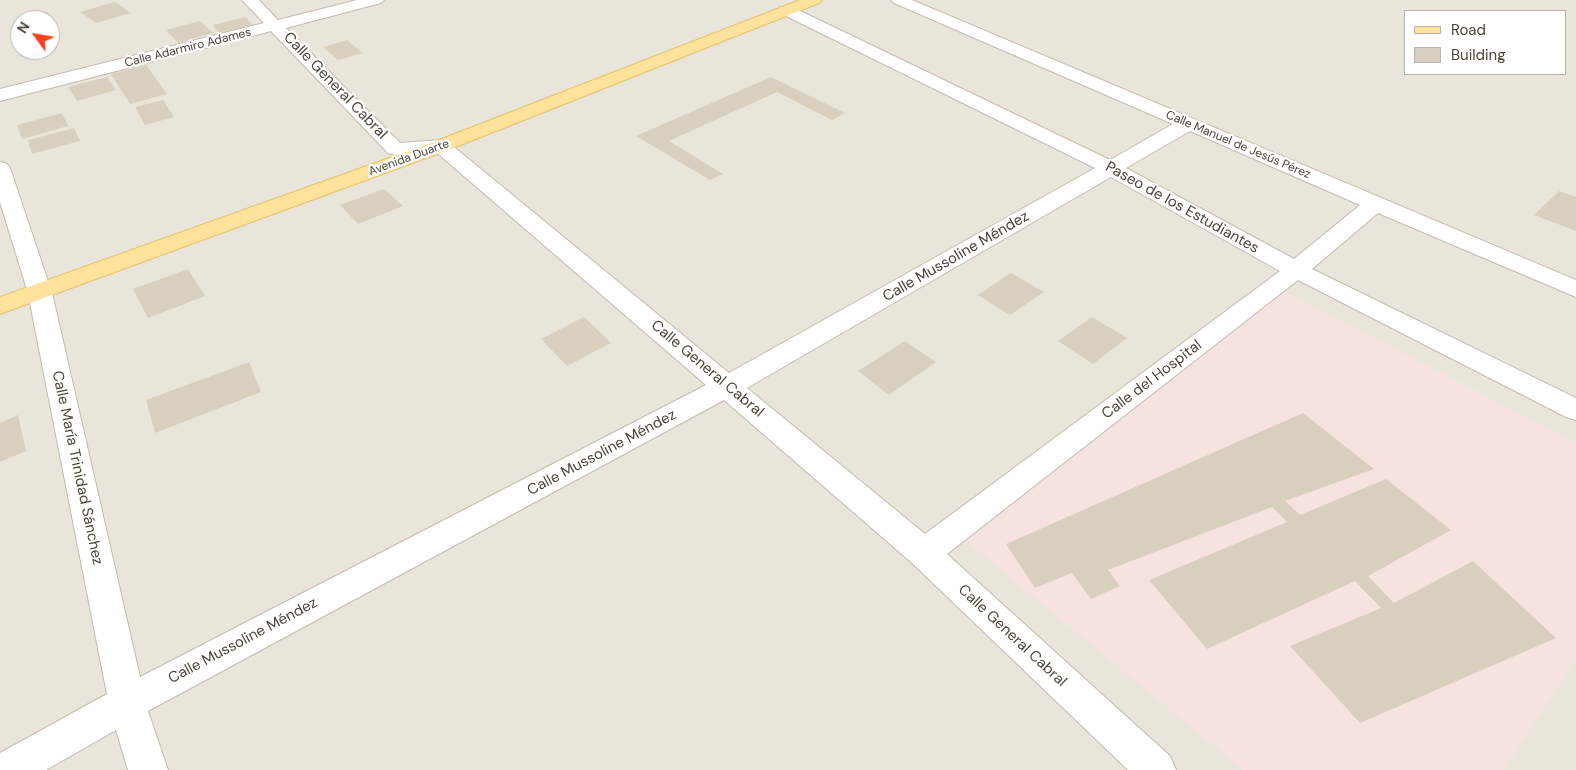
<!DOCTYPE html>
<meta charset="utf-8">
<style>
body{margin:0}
#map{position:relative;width:1576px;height:770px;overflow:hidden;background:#f6f3ec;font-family:"DM Sans",sans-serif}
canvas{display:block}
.legend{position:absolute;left:1404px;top:10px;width:162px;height:65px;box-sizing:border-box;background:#fff;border:1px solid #b7b4b0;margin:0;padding:6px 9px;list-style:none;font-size:15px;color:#4b4439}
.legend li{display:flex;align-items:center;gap:10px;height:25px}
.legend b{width:25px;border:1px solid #b7b4b0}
.north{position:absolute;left:10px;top:10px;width:50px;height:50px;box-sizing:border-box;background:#fff;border:1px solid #b7b4b0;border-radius:50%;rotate:302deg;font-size:14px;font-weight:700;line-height:20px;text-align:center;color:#4b4439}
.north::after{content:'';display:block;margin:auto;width:18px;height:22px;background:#fc3f1d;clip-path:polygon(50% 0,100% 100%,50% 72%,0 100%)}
</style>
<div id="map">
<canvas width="1576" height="770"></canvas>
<ul class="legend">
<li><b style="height:6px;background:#ffe39c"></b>Road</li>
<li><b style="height:14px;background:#d8cfc1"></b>Building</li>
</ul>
<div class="north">N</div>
</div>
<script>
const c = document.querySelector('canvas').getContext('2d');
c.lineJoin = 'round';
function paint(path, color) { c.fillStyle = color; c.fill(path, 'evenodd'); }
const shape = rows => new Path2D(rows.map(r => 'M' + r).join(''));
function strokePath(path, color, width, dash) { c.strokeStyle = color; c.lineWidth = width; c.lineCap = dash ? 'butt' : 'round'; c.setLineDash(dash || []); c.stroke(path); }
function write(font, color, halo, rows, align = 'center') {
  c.font = font + ' "DM Sans",sans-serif'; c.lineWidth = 4.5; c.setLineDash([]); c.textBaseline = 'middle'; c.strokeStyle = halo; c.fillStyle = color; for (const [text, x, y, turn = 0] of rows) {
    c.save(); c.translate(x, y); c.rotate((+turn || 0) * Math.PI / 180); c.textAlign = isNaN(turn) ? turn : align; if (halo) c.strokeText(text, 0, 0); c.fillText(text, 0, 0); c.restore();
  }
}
const residential = shape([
 [0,0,1576,0,1576,770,0,770],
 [1405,11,1565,11,1565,74,1405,74],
 [20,20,50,20,50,50,20,50]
]);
const medical = shape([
 [1265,281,1576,443,1576,659,1504,770,1243,770,945,523]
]);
const building = shape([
 [115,2,131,13,96,23,80,12],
 [246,17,252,25,218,33,213,25],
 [200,21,213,33,178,43,166,30],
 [347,40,363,53,338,60,323,47],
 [146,65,167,94,130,104,111,74],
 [107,77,116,90,77,101,68,87],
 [771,77,845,113,832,120,777,92,669,141,723,174,710,180,636,136],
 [163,100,174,117,145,125,135,107],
 [62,113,68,126,22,139,17,125],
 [74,128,80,141,32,154,28,140],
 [384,189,403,206,358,224,340,205],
 [1559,191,1576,197,1576,231,1534,215],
 [188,269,205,296,148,318,133,289],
 [1011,273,1044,292,1010,315,978,295],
 [584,317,611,343,567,366,541,339],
 [1092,317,1127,338,1093,364,1058,341],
 [905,341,936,362,889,395,858,371],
 [249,362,261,392,155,433,146,400],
 [1303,413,1374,469,1285,501,1300,515,1386,479,1451,530,1368,576,1394,603,1473,561,1556,638,1360,723,1290,646,1381,608,1355,581,1207,649,1149,580,1287,522,1272,507,1108,570,1120,586,1091,599,1072,573,1035,588,1006,544],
 [18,415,26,451,0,462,0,423]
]);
const street = shape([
 [242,0,259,0,278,20,357,0,384,0,381,3,286,28,400,143,441,140,448,142,729,373,1095,168,780,13,778,10,780,7,792,7,1110,160,1173,124,894,3,891,0,912,0,1576,280,1576,297,1378,213,1312,269,1576,398,1576,420,1566,417,1298,280,947,554,1170,756,1176,770,1128,770,912,563,724,400,148,711,168,770,128,770,116,730,46,770,0,770,0,753,107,694,28,293,0,202,0,162,7,164,10,168,52,293,140,677,706,385,436,152,395,155,388,153,271,31,0,101,0,89,264,23,242,0],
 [1190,131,1360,205,1294,259,1126,168,1190,131],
 [1111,177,1280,271,925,534,747,388,1111,177]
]);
const primary = shape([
 [800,0,822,0,819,3,448,150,0,314,0,297,434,142,800,0]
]);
const farStreetnames = [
 ["Calle Adarmiro Adames",188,48,-14],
 ["Calle Manuel de Jesús Pérez",1238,145,23],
 ["Avenida Duarte",409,158,-20]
];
const streetNames = [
 ["Calle General Cabral",335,86,46],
 ["Paseo de los Estudiantes",1182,208,29],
 ["Calle Mussoline Méndez",956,257,-30],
 ["Calle General Cabral",707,369,40],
 ["Calle del Hospital",1152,380,-37],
 ["Calle Mussoline Méndez",602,453,-28],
 ["Calle María Trinidad Sánchez",77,468,78],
 ["Calle General Cabral",1012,636,43],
 ["Calle Mussoline Méndez",243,641,-28]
];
paint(residential, '#eae5da');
paint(medical, '#f6e3e0');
paint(building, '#d8cfc1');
strokePath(street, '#c2bbae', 2);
strokePath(primary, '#e6c16a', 2);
paint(street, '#fff');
paint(primary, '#ffe39c');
write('12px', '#4b4439', '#fff', farStreetnames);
write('15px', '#4b4439', '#fff', streetNames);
</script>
